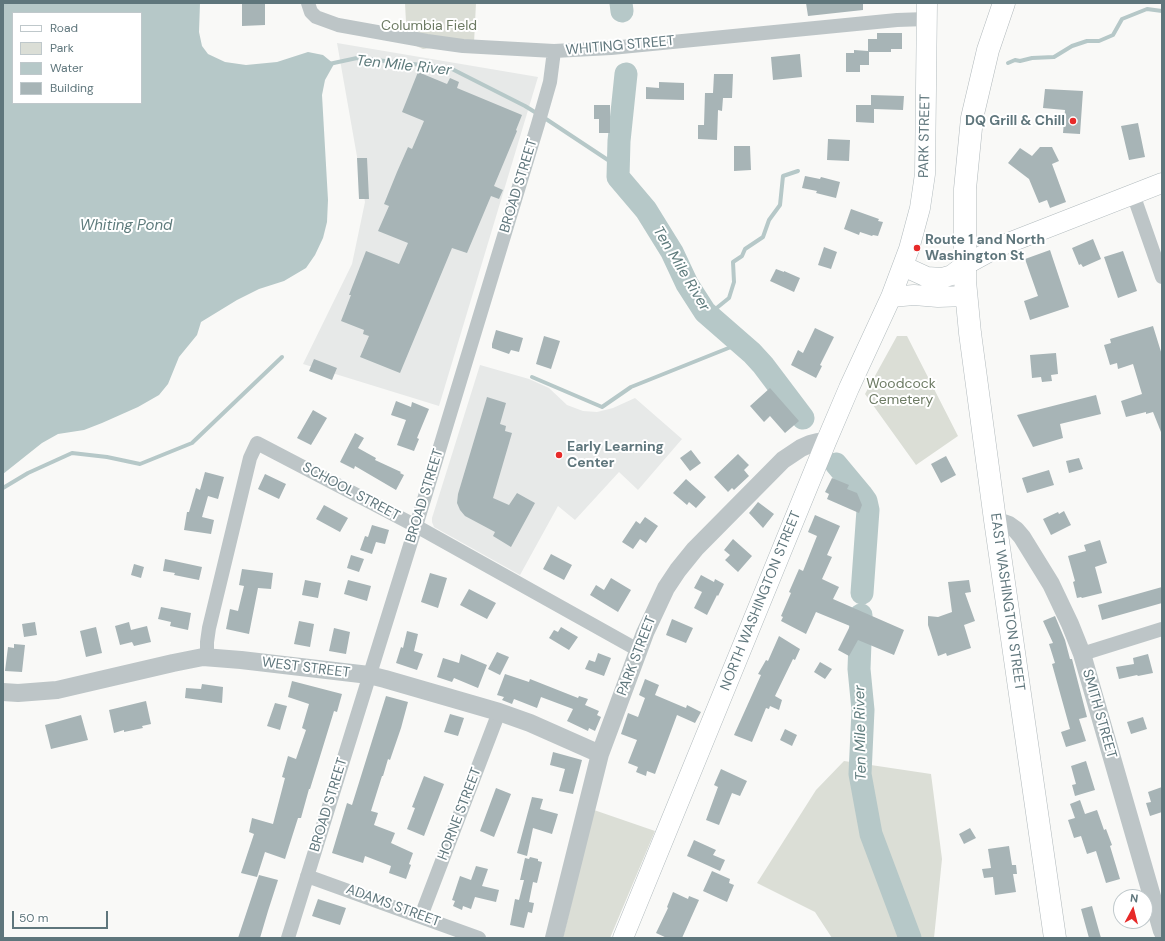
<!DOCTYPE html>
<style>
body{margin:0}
#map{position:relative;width:1165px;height:941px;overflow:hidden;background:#f9f9f7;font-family:"DM Sans",sans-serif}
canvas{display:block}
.frame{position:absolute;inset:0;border:4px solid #5f767c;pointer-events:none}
.legend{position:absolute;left:12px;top:12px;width:130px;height:92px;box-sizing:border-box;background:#fff;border:1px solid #bfc8cb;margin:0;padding:5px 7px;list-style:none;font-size:12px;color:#5f767c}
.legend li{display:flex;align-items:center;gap:8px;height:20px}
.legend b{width:20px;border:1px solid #bfc8cb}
.north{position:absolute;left:1113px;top:889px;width:40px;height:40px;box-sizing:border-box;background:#fff;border:1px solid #bfc8cb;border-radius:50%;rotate:7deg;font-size:11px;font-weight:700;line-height:16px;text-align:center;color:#5f767c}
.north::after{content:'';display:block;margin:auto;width:14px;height:18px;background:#e72a29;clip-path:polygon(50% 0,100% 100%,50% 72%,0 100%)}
.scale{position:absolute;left:12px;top:911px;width:96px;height:18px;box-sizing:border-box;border:2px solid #5f767c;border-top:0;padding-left:5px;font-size:12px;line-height:14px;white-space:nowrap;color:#5f767c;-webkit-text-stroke:3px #fff;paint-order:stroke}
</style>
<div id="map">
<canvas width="1165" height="941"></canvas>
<div class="frame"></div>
<ul class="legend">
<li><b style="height:5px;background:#fff"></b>Road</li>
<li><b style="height:11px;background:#dbded6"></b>Park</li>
<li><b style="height:11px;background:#b6c8c8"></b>Water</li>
<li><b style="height:11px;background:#a7b4b6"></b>Building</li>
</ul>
<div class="north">N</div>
<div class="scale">50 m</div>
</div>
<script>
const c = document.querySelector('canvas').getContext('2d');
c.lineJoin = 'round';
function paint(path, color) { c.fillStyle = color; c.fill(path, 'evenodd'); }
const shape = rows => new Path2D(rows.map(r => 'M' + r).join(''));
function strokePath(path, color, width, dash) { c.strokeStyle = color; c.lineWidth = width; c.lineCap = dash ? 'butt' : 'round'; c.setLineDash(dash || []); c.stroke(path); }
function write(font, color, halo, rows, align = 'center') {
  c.font = font + ' "DM Sans",sans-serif'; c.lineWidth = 4; c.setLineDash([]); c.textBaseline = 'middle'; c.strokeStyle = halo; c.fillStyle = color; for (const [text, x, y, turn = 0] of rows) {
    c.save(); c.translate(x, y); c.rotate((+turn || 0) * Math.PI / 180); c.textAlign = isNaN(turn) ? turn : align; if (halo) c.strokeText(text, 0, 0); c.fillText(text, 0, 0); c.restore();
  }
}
const built = shape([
 [337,43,538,77,439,406,303,364,352,264,365,202],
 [480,365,529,379,549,388,567,405,583,411,597,412,613,408,635,398,682,439,638,490,619,472,575,520,558,506,520,575,434,527,432,522,432,518]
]);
const green = shape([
 [405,3,476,3,474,43,423,49,407,42],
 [897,336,907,336,958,436,916,465,865,394],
 [844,761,931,774,942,859,934,938,832,938,815,912,757,883,816,790],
 [594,810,655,831,610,938,563,938]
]);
const water = shape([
 [3,3,200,3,199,32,202,46,208,54,225,62,246,65,277,62,308,52,323,55,334,64,325,80,322,95,328,200,327,222,323,238,315,255,306,268,284,281,259,289,237,300,201,322,197,335,179,357,168,384,159,395,138,407,102,423,84,430,58,434,42,443,3,474],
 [13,13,141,13,141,103,13,103]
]);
const stream = shape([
 [1008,63,1015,60,1020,61,1032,58,1054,57,1072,46,1087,41,1099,41,1113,35,1122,19,1147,9,1162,11],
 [329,64,357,58,450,68,525,106,538,114],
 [543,117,617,166],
 [708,315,729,298,734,282,733,262,742,256,745,249,763,237,769,220,780,205,783,176,798,171],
 [532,377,602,407,631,387,741,343],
 [3,488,28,473,72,453,107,457,140,464,192,443,282,357]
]);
const river = shape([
 [621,3,622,11],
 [626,74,619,141,618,177,646,210,672,252,687,284,705,312,752,353,763,365,803,418],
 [836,464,861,494,866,501,868,510,862,593],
 [861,615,859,669,863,710,860,774,871,834,910,938]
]);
const building = shape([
 [265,3,265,25,242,26,242,4],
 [806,3,863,3,863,10,808,16],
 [877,33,902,33,902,49,891,49,891,52,869,52,869,65,860,65,860,72,846,72,846,53,854,53,854,50,868,51,868,39,877,39],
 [800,54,802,77,773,80,771,57],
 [418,72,447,84,450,78,459,82,457,88,522,115,516,130,517,131,494,186,503,190,499,199,491,196,467,253,452,248,400,373,360,357,369,336,363,334,364,330,341,321,351,295,349,295,366,251,399,264,408,243,378,231,389,206,384,204,397,172,408,147,412,149,424,121,402,112],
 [714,74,733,74,732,98,723,98,722,111,718,110,717,140,698,139,698,125,704,125,705,93,713,93],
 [659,82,684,83,684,100,646,99,646,87,659,88],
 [1045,89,1083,91,1080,134,1063,133,1065,110,1043,108],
 [871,95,904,96,903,110,874,109,874,123,856,122,856,105,871,105],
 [594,105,610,105,610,133,599,133,599,119,594,119],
 [1138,123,1145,157,1129,160,1121,126],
 [828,139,850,140,849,161,827,160],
 [734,146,750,146,751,170,734,171],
 [1040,147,1052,147,1059,161,1052,164,1066,202,1050,208,1047,200,1039,203,1029,179,1008,163,1020,148,1032,156],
 [357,158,367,158,369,199,359,199],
 [805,176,820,179,821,177,840,182,836,198,816,193,817,191,802,188],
 [851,209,879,219,878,221,883,222,878,236,873,235,872,236,860,232,859,235,844,229],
 [1093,239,1101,259,1083,267,1081,264,1079,265,1072,248],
 [824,247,837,252,831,269,818,265],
 [1050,250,1069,307,1030,320,1024,301,1038,296,1025,259],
 [1123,251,1137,291,1118,298,1104,257],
 [776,269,784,272,784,271,800,278,794,292,770,281],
 [1153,326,1162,355,1162,432,1161,432,1153,412,1146,414,1146,412,1126,417,1121,401,1142,394,1133,364,1118,369,1117,363,1110,365,1104,345,1111,343,1110,339],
 [815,328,834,337,820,365,822,366,816,378,791,365,798,350,803,353],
 [496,330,523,338,519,352,511,350,509,354,492,348,492,344],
 [544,336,560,341,551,369,536,364],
 [1056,353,1058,374,1051,375,1052,381,1042,382,1041,377,1032,378,1030,355],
 [314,359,337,368,332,380,309,371],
 [770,388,799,421,785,433,770,416,764,422,750,406],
 [1096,395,1101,414,1060,424,1063,438,1033,447,1017,415],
 [487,397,506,403,500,424,506,426,505,431,512,433,493,498,509,505,517,493,535,503,511,547,493,536,495,532,465,516,460,510,457,503,458,494],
 [396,401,411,407,412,402,429,409,417,438,419,439,414,451,397,445,406,420,391,415],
 [313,410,327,418,311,445,297,438],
 [355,433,364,438,358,448,376,458,375,460,401,472,400,473,404,475,396,490,355,466,354,469,340,462],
 [691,450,701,463,690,471,680,458],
 [738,454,749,465,744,470,749,476,734,490,732,488,728,492,714,477],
 [946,456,956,475,941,483,931,464],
 [1079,458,1083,469,1069,473,1066,461],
 [1049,470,1054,485,1027,493,1022,478],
 [205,472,224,477,218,499,208,496,202,517,214,520,211,534,184,530,187,512,189,512,196,488,200,490],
 [265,474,286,484,279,499,258,489],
 [832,478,849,485,847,489,857,493,862,505,859,513,827,499,829,494,825,492],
 [686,479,706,497,696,508,689,502,687,505,673,493],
 [758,502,774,514,763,528,749,513],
 [324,505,348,518,340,532,316,519],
 [1064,511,1071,525,1051,535,1043,519,1058,512,1059,514],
 [815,515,840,526,827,555,832,557,822,579,839,587,833,599,904,630,894,655,858,640,849,656,838,650,850,626,816,612,806,634,781,621,783,617,781,616,791,593,789,592,799,569,803,571,817,536,808,532],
 [645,517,658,526,646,543,640,539,633,549,622,542,636,521,640,524],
 [372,525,389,530,385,544,376,542,372,554,360,550,365,536,368,537],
 [733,539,752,556,738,572,725,560,730,555,724,550],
 [1100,540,1107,563,1095,567,1102,593,1082,598,1081,597,1077,598,1073,582,1075,581,1068,556,1086,551,1084,545],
 [551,554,572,565,564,580,543,569],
 [351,555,364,559,359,572,347,568],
 [165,559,202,567,199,580,174,575,175,573,163,571],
 [134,564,144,567,141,578,131,575],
 [242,569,273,573,271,589,258,588,249,634,226,629,230,609,238,611,244,586,239,585],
 [430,573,447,578,438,608,421,602],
 [701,575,714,582,715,579,724,584,718,596,717,595,707,615,694,608,702,592,694,588],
 [611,578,631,590,618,612,590,595,596,585,604,590],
 [305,580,321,583,318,598,302,595],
 [348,580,371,586,367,601,344,594],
 [969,580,971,592,965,593,975,621,964,625,971,648,947,656,946,653,938,656,928,625,928,616,938,617,952,612,948,582],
 [1162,587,1162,603,1102,620,1098,605],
 [469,589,496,603,487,619,460,605],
 [161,607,191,613,188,630,170,626,171,622,158,619],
 [1055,616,1065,640,1070,659,1072,659,1087,717,1079,719,1086,741,1066,747,1061,732,1070,729,1052,664,1055,663,1049,644,1053,643,1043,621],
 [672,619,693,628,686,643,666,635],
 [299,621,314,624,310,647,294,644],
 [35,622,37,635,24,637,22,624],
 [129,622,131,630,147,626,151,642,134,646,132,642,120,645,115,626],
 [96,627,102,653,86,657,80,631],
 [561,627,578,637,569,650,549,638,554,630,558,632],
 [334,628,350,632,346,654,329,651],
 [407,631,418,634,414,651,423,654,417,670,396,663,401,647,403,648],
 [779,636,800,649,795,660,793,659,775,696,782,700,779,710,770,706,769,709,766,708,752,742,734,735,761,675,758,674,766,660,768,661],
 [14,644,25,645,22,672,5,671,8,647,14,648],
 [497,652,509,657,500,675,488,669],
 [598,653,611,658,604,676,585,669,589,660,595,662],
 [461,654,487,665,478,688,454,678,452,682,437,677,443,658,459,663],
 [1148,654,1153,673,1138,676,1137,675,1119,679,1116,667,1134,664,1133,658],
 [820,662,832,669,825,679,814,672],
 [505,674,529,682,530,679,578,698,579,696,588,699,585,705,599,711,597,715,601,717,595,731,589,728,588,731,567,721,573,709,541,697,537,708,514,699,512,704,502,700,504,697,497,695],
 [645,679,659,685,655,695,681,706,686,708,687,705,701,712,695,723,677,715,655,774,647,771,646,776,636,772,638,767,628,763,637,740,621,734,628,713,638,717,645,698,639,695],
 [292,681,342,694,337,712,334,711,310,789,309,789,301,818,298,818,285,859,265,852,257,877,241,873,254,834,249,832,252,818,273,824,285,778,282,777,288,756,296,759,306,730,302,728,309,704,288,697],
 [202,684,223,687,222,703,185,698,186,688,201,689],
 [386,696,408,702,401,728,390,760,388,759,383,776,382,776,371,811,378,813,374,825,395,833,391,843,413,853,409,864,411,865,406,879,389,873,391,866,365,856,363,863,332,853,347,803,352,805],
 [146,701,151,724,142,726,143,728,124,732,124,730,114,733,109,710],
 [275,703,287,706,280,730,267,726],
 [450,714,464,718,458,736,444,732],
 [81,715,88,740,51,749,45,725],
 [1143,717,1147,729,1131,734,1127,722],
 [785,729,797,735,792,746,780,740],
 [553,752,582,760,573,794,559,791,565,769,550,765],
 [1086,761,1095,790,1075,796,1072,785,1076,784,1071,766],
 [721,769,747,781,740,796,732,793,719,825,706,820,718,787,714,785],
 [424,776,444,784,424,836,407,829,415,808,412,807],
 [1162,787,1162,812,1150,816,1146,803,1151,802,1148,792],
 [496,788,511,794,494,837,480,831],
 [532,797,543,799,540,809,558,814,552,834,533,828,527,856,517,853],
 [1080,800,1085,814,1097,810,1104,830,1106,829,1112,845,1110,846,1120,879,1106,883,1096,851,1087,854,1081,836,1074,838,1068,820,1075,818,1070,804],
 [970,828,976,838,964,844,959,834],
 [694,840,716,850,713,855,725,860,720,871,687,856],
 [1009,846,1012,865,1016,865,1017,874,1013,874,1016,892,995,895,993,877,984,878,982,869,991,868,988,849],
 [530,857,538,859,538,861,542,862,537,883,533,882,529,902,534,903,532,913,528,912,524,928,510,925,515,899,519,900,524,880,520,880,525,858,529,859],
 [476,866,488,869,482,886,499,890,496,902,475,897,471,909,463,906,462,910,453,906,455,901,452,900,460,876,471,880],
 [712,871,730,879,729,883,734,885,727,902,703,891],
 [259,875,278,880,268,911,260,938,238,938],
 [673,892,688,899,689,896,699,900,682,938,667,938,656,933,668,908,667,907],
 [318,899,346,908,340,925,312,916],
 [1092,906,1101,938,1089,938,1081,909]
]);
const minor = shape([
 [308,3,311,12,316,17,338,25,427,41,463,46,554,51,611,48,897,20,926,19],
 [1133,194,1162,277],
 [1082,654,1162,629],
 [207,658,207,642,209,628,250,458,257,443,416,526,638,650],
 [307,876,479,938],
 [421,916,499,712],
 [288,938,416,526,538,124,550,82,554,51]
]);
const tertiary = shape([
 [995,520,1009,525,1016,530,1022,537,1051,584,1070,624,1082,654,1162,931],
 [3,692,18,693,57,690,173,663,203,657,241,660,369,675,385,679,499,712,530,723,600,754],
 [554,938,600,754,645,633,666,588,678,570,695,549,783,460,801,448,810,444,818,442,826,442]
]);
const secondary = shape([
 [903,266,927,277,942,278,952,275,965,265,998,247,1162,183],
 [891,297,914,295,938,297,966,296],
 [623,938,826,442,849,388,891,297,909,249,920,208,925,174,927,3]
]);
const primary = shape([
 [1004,3,988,50,972,118,965,189,965,281,970,333,995,520,1055,938]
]);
const markers = [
 [1073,121,4,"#e72a29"],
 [917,248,4,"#e72a29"],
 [559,455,4,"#e72a29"]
];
const parkNames = [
 ["Columbia Field",429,26],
 ["Woodcock",901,384],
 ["Cemetery",901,400]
];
const streetNames = [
 ["WHITING STREET",620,46,-5],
 ["PARK STREET",925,136,-89],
 ["BROAD STREET",519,186,-73],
 ["SCHOOL STREET",351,492,28],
 ["BROAD STREET",425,496,-73],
 ["NORTH WASHINGTON STREET",761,601,-68],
 ["EAST WASHINGTON STREET",1007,602,82],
 ["PARK STREET",637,656,-69],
 ["WEST STREET",306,668,7],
 ["SMITH STREET",1099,714,74],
 ["BROAD STREET",329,805,-73],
 ["HORNE STREET",460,814,-69],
 ["ADAMS STREET",393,906,20]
];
const poiNames = [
 ["DQ Grill & Chill",1065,121,"right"],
 ["Route 1 and North",925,240],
 ["Washington St",925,256],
 ["Early Learning",567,447],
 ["Center",567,463]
];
const waterNames = [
 ["Ten Mile River",404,66,6],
 ["Whiting Pond",126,226],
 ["Ten Mile River",681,269,59],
 ["Ten Mile River",861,733,-91]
];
paint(built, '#e7e9e8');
paint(green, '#dbded6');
paint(water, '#b6c8c8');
strokePath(stream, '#b6c8c8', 4);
strokePath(river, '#b6c8c8', 23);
paint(building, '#a7b4b6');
strokePath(secondary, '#b2bbbe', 21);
strokePath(primary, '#b1b9bc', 23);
strokePath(minor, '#bdc5c7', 14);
strokePath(tertiary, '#bdc5c7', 18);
strokePath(secondary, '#fff', 20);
strokePath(primary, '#fff', 22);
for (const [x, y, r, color] of markers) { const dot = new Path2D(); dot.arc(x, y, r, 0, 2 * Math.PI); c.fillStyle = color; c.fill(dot); strokePath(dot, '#fff', 1.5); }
write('14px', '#6c7a63', '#fff', parkNames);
write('14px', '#5f767c', '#fff', streetNames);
write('bold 14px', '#5f767c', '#fff', poiNames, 'left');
write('italic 15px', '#5e7b7c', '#fff', waterNames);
</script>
